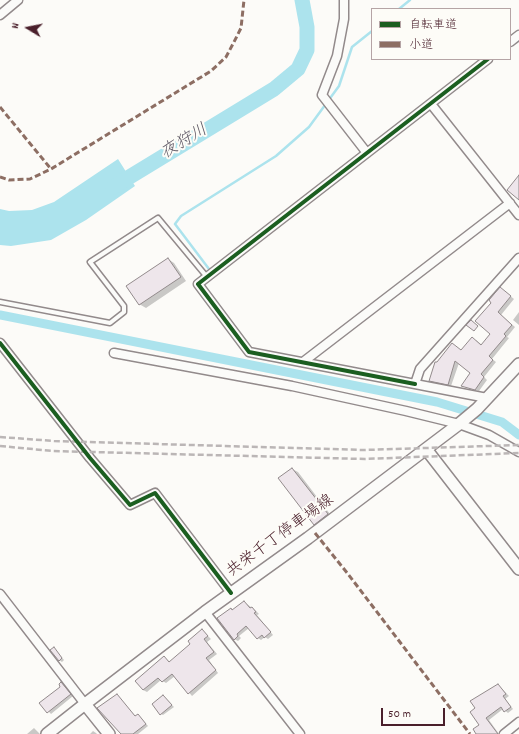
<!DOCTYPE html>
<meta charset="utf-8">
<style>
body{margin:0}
#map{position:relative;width:519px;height:734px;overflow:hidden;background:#fcfbf8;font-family:Dekko,"Klee One",sans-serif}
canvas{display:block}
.legend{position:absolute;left:371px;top:8px;width:140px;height:52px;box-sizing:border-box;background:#fdfcf7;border:1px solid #b5a4a5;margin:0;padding:5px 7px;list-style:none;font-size:12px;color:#4a1f2b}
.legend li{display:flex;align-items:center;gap:8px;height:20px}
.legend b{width:20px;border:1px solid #b5a4a5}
.north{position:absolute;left:8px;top:8px;width:40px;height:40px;-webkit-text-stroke:3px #fdfcf7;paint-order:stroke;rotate:280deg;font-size:11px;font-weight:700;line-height:16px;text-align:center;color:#4a1f2b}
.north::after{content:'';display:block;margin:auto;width:14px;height:18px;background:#4a1f2b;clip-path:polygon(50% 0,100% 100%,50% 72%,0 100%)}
.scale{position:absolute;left:381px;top:708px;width:64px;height:18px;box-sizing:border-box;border:2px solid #4a1f2b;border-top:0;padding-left:5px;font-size:12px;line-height:14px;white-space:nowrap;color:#4a1f2b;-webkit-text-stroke:3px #fdfcf7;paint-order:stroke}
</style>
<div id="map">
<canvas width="519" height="734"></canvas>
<ul class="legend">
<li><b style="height:5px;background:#1b5e20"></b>自転車道</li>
<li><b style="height:5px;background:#8d6e63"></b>小道</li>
</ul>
<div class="north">N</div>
<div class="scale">50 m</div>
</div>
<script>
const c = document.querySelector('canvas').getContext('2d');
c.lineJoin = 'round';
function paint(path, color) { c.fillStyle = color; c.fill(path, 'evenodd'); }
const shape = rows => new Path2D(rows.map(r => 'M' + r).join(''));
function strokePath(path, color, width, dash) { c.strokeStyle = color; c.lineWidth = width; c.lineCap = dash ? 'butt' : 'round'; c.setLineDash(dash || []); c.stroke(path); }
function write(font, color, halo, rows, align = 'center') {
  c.font = font + ' Dekko,"Klee One",sans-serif'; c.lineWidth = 4; c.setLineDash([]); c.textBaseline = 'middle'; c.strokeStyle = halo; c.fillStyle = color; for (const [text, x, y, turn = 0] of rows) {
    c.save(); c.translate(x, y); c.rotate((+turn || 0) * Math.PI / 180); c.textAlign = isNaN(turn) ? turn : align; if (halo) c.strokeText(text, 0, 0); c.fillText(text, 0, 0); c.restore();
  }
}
const water = shape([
 [118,159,135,186,86,220,51,240,11,246,0,245,0,209,9,211,32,210,54,202]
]);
const shadow = shape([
 [168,259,174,263,186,281,146,308,139,304],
 [504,291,514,299,501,315,515,327,507,337,509,338,492,359,496,362,484,377,487,380,479,391,462,386,471,373,459,363,451,386,430,381,462,351,476,340,482,345,491,334],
 [519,312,519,325,513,320],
 [292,469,298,472,333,518,321,528,315,524],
 [244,602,255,610,259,614,257,615,273,635,268,639,265,637,261,640,258,638,249,628,239,636,241,638,238,641,234,639,231,609,233,611],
 [202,630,211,639,207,642,217,654,209,660,218,673,192,696,175,676,166,683,161,680,147,692,143,690,164,657,170,662,192,644],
 [54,648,64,660,62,662,59,660],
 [61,683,73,696,51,714,41,703,62,687],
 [498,685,509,696,505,699,513,709,508,713,503,709,489,720,499,734,477,734],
 [117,695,136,717,138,715,140,717,148,726,138,734,122,734],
 [163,696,174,707,163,715,161,714],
 [34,728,40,734,27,734],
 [93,731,96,733,97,734,90,734]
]);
const stream = shape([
 [399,9,410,0],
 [209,269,175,224,181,216,276,156,309,127,339,86,352,47,372,31]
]);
const canal = shape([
 [0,315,437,402,502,422,519,435]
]);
const river = shape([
 [113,187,274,89,298,69,307,50,307,27,302,0]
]);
const building = shape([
 [519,175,519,200,507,190,519,175],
 [168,258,181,277,139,305,126,286,168,258],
 [500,287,511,296,498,312,512,325,504,334,506,336,489,356,493,360,481,374,484,377,475,390,461,386,470,373,455,361,448,385,429,381,435,362,437,362,452,343,461,350,472,337,481,345,490,334,475,321,491,303,489,300,500,287],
 [471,320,478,326,474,331,466,325,471,320],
 [292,468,328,514,314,525,278,478,292,468],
 [244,601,250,608,252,607,256,612,254,613,271,632,264,638,262,635,257,639,246,626,237,634,238,636,234,640,217,618,231,608,232,610,244,601],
 [202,629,208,636,204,639,214,652,206,658,216,670,188,694,172,674,162,682,158,678,143,690,135,681,164,656,169,662,190,644,188,641,202,629],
 [54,647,62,658,59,661,50,650,54,647],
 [61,682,71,694,47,713,39,703,60,687,59,684,61,682],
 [498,684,506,694,503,696,511,707,504,712,501,707,486,718,498,734,476,734,473,729,479,725,470,712,475,708,470,701,498,684],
 [117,694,135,716,138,714,146,724,133,734,121,734,97,708,117,694],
 [163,695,172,705,160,715,152,704,163,695]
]);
const lane = shape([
 [0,302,110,323,124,312,124,306,90,262,158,218,207,277]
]);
const street = shape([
 [344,0,344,19,337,56,322,95,367,153],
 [0,15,18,0],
 [510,42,519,35],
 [431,104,519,215],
 [0,343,90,458,130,505,155,493,231,593],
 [114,353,292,386,406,411,459,424,489,435,519,452],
 [303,362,510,203],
 [415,384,249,352,198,284,488,59],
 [487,398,415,384,420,369,519,258],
 [0,594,85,704],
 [205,612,300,734],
 [504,734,519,722]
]);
const secondary = shape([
 [426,449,519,569],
 [47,734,85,704],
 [109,734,85,704,205,612,308,538,459,424,477,409,519,364]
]);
const rail = shape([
 [0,437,54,441,364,450,519,445],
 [0,446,53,451,365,459,519,453]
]);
const quiet = shape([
 [0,107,51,169],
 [0,177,9,180,30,179,51,169,211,71,226,57,234,42,241,28,244,0],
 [315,533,348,574,470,734]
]);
const cycleway = shape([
 [0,343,90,458,130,505,155,493,231,593],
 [415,384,249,352,198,284,488,59]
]);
const streetNames = [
 ["共栄千丁停車場線",281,537,-36]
];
const waterNames = [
 ["夜狩川",185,143,-31]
];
paint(water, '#ace3ed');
paint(shadow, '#0003');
strokePath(stream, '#ace3ed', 2.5);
strokePath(canal, '#ace3ed', 9);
strokePath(river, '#ace3ed', 15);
paint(building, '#eee6eb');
strokePath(building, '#928a8b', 1);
strokePath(lane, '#928a8b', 7);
strokePath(street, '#928a8b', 11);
strokePath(secondary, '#928a8b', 14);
strokePath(lane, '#fbfbf9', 4);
strokePath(street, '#fbfbf9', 8);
strokePath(secondary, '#fbfbf9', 11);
strokePath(rail, '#bbb6b6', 2.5, [6, 3]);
strokePath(quiet, '#8d6e63', 3, [6, 3]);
strokePath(cycleway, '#1b5e20', 4);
write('16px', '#4a1f2b', '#fdfcf7', streetNames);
write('italic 17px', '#5d5764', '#fdfcf7', waterNames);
</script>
